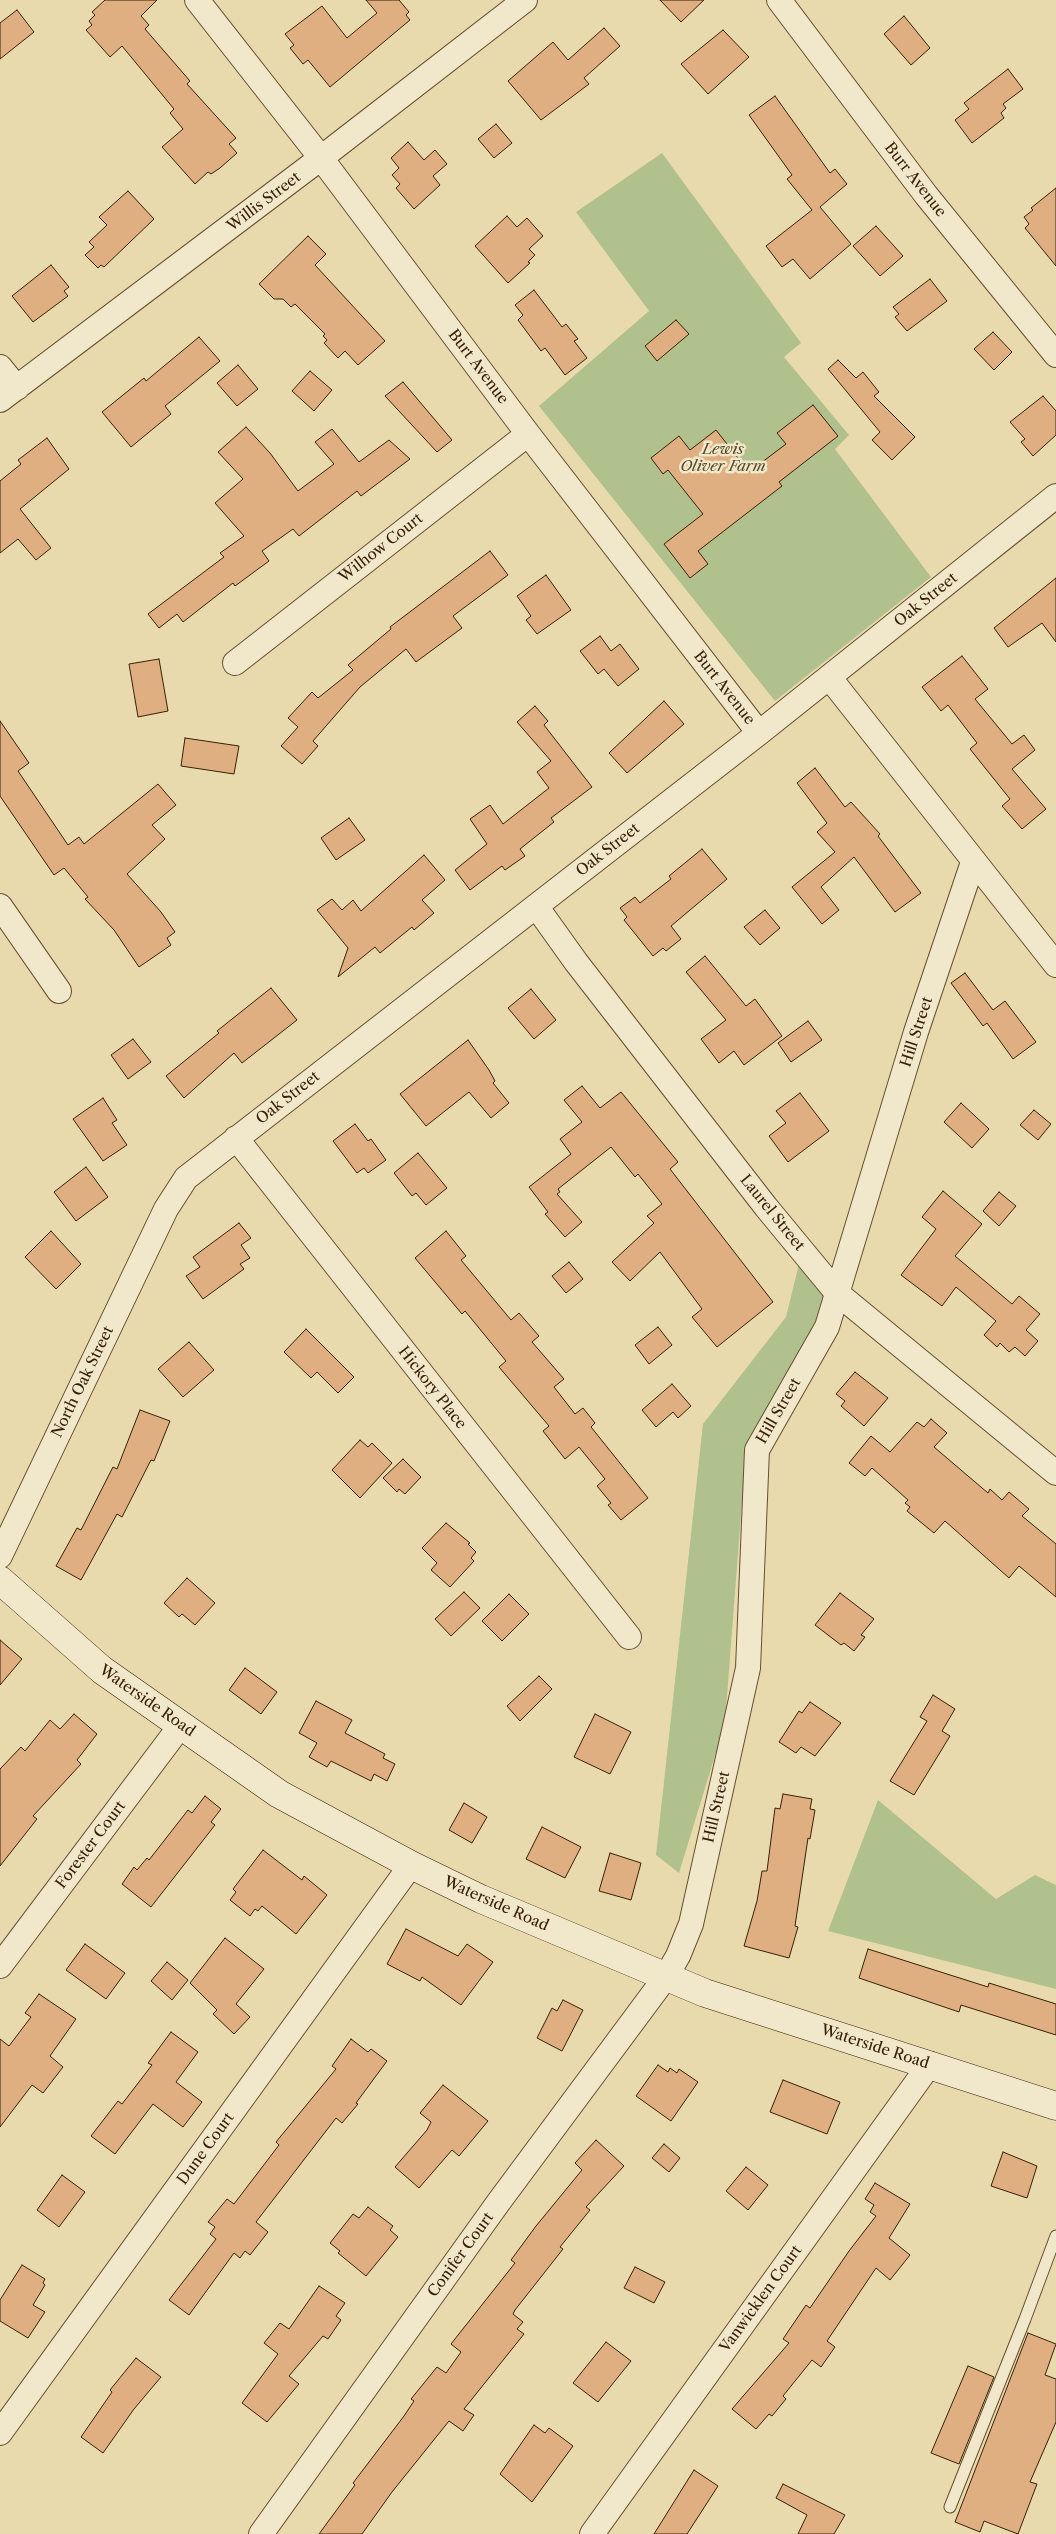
<!DOCTYPE html>
<style>
body{margin:0}
canvas{display:block;background:#e9daad}
</style>
<canvas width="1056" height="2534"></canvas>
<script>
const c = document.querySelector('canvas').getContext('2d');
c.lineJoin = 'round';
function paint(path, color) { c.fillStyle = color; c.fill(path, 'evenodd'); }
const shape = rows => new Path2D(rows.map(r => 'M' + r).join(''));
function strokePath(path, color, width, dash) { c.strokeStyle = color; c.lineWidth = width; c.lineCap = dash ? 'butt' : 'round'; c.setLineDash(dash || []); c.stroke(path); }
function write(font, color, halo, rows, align = 'center') {
  c.font = font + ' "Libre Caslon Text",serif'; c.lineWidth = 5; c.setLineDash([]); c.textBaseline = 'middle'; c.strokeStyle = halo; c.fillStyle = color; for (const [text, x, y, turn = 0] of rows) {
    c.save(); c.translate(x, y); c.rotate((+turn || 0) * Math.PI / 180); c.textAlign = isNaN(turn) ? turn : align; if (halo) c.strokeText(text, 0, 0); c.fillText(text, 0, 0); c.restore();
  }
}
const green = shape([
 [662,153,801,343,784,357,849,435,835,449,931,577,775,701,539,406,649,311,576,212],
 [799,1264,828,1291,811,1337,746,1449,725,1723,679,1873,656,1855,703,1424,786,1317],
 [878,1800,996,1899,1035,1875,1056,1885,1056,1989,828,1931]
]);
const building = shape([
 [105,0,157,0,141,16,149,25,145,29,190,81,187,84,236,138,229,144,237,153,220,168,211,174,208,172,195,184,162,147,183,129,170,113,174,109,122,46,110,57,86,30,92,25,89,21,95,15,92,12,105,0],
 [366,0,399,0,409,12,406,15,410,20,330,87,308,60,303,64,290,48,294,45,285,34,322,6,347,38,377,13,366,0],
 [660,0,704,0,681,22,660,0],
 [17,10,34,32,0,59,0,23,17,10],
 [904,16,930,48,911,65,884,34,904,16],
 [604,28,620,46,584,78,589,84,541,120,508,81,553,42,568,60,604,28],
 [723,30,749,57,708,94,681,64,723,30],
 [1008,69,1023,89,1003,104,1006,108,1001,113,1004,118,972,143,955,120,969,109,964,103,1008,69],
 [775,96,830,173,835,169,847,184,820,207,851,244,810,279,793,259,782,267,766,246,812,210,787,179,792,175,749,115,775,96],
 [496,124,512,143,494,158,478,139,496,124],
 [408,142,424,160,435,150,447,164,433,176,440,185,414,209,396,188,400,184,392,175,399,168,391,158,408,142],
 [1056,188,1056,266,1025,228,1029,224,1024,217,1033,210,1031,208,1056,188],
 [128,191,154,219,104,267,101,265,98,268,85,255,94,247,89,242,107,225,99,217,128,191],
 [507,216,517,227,527,218,543,236,529,249,535,255,528,262,530,263,508,283,475,246,507,216],
 [876,226,903,256,880,276,853,246,876,226],
 [308,236,326,254,315,265,385,341,358,365,345,351,338,358,324,343,327,340,323,336,325,334,295,304,291,307,283,299,274,299,259,284,308,236],
 [51,265,69,287,64,291,68,296,33,322,12,296,51,265],
 [930,279,947,301,907,331,895,317,899,314,893,307,930,279],
 [534,290,562,327,566,324,578,339,574,341,587,358,565,375,545,348,541,351,518,320,523,315,515,305,534,290],
 [676,320,689,334,657,361,645,346,676,320],
 [993,332,1012,352,994,370,974,349,993,332],
 [199,337,220,361,165,406,171,414,131,447,102,412,144,378,146,381,199,337],
 [838,360,856,378,863,372,879,392,874,396,915,437,892,460,872,440,880,432,828,369,838,360],
 [238,365,258,389,237,406,217,383,238,365],
 [310,371,332,390,314,411,292,391,310,371],
 [403,382,452,440,437,452,385,396,403,382],
 [1043,396,1056,411,1056,435,1033,456,1021,442,1025,439,1010,422,1043,396],
 [813,405,838,436,779,482,782,486,698,551,708,564,690,578,664,544,703,514,668,470,663,474,651,458,679,436,690,450,716,430,749,472,786,444,777,433,813,405],
 [246,427,270,453,298,491,334,464,315,442,332,429,359,462,389,440,410,459,361,496,357,491,299,536,293,529,262,551,269,561,235,586,233,583,183,622,177,614,159,628,148,614,224,557,220,553,244,536,215,503,243,479,218,452,246,427],
 [47,438,69,469,20,509,51,548,36,560,18,539,0,553,0,481,21,464,18,460,47,438],
 [490,551,508,575,453,616,462,628,416,662,406,649,360,687,313,741,318,746,302,764,281,746,298,727,288,718,312,692,318,698,353,670,348,665,391,629,390,627,490,551],
 [546,575,571,610,537,634,526,620,531,616,517,596,546,575],
 [1056,578,1056,642,1042,623,1008,647,994,628,1056,578],
 [600,636,611,651,620,644,639,669,618,686,604,669,598,674,580,651,600,636],
 [962,656,988,689,975,699,1012,744,1024,735,1035,750,1012,769,1046,809,1022,829,1002,806,1010,799,970,749,977,743,948,705,941,711,922,687,962,656],
 [159,659,168,711,138,717,129,664,159,659],
 [664,701,684,724,627,773,609,753,664,701],
 [535,706,548,721,544,725,592,787,551,818,554,822,520,849,525,856,505,870,502,866,470,890,455,870,487,844,470,819,490,805,503,824,549,788,537,772,551,761,517,722,535,706],
 [0,721,29,763,18,771,68,845,79,837,84,844,158,784,176,805,152,825,165,839,127,874,161,912,175,932,167,938,171,945,139,967,114,930,85,899,88,897,64,868,54,875,0,796,0,721],
 [185,738,239,746,234,774,181,766,185,738],
 [815,768,845,807,851,802,880,834,878,836,921,893,895,912,854,857,821,887,839,910,822,924,792,887,835,852,817,832,827,823,797,783,815,768],
 [349,818,365,840,336,860,321,838,349,818],
 [702,849,727,879,671,926,681,939,666,951,663,948,653,956,624,920,627,917,620,908,635,897,640,903,671,879,669,876,702,849],
 [424,855,445,880,422,900,434,913,414,930,412,927,380,953,375,947,338,977,348,948,317,910,332,899,342,910,353,900,361,911,424,855],
 [765,910,780,928,760,945,744,927,765,910],
 [705,956,746,1006,755,999,782,1036,744,1065,734,1051,719,1063,701,1039,726,1020,686,972,705,956],
 [965,973,993,1010,1005,1001,1036,1042,1013,1059,987,1023,983,1026,951,983,965,973],
 [271,988,297,1020,242,1063,234,1053,184,1098,166,1076,219,1033,217,1031,271,988],
 [531,989,556,1020,534,1039,508,1008,531,989],
 [808,1021,822,1040,791,1062,778,1043,808,1021],
 [133,1039,151,1062,128,1079,111,1055,133,1039],
 [468,1040,489,1070,495,1081,493,1083,509,1103,491,1118,469,1092,426,1126,400,1094,468,1040],
 [582,1086,600,1108,621,1092,678,1162,670,1169,773,1302,717,1347,692,1317,702,1309,660,1252,630,1281,612,1262,654,1223,647,1216,662,1204,638,1174,635,1177,611,1147,558,1189,560,1192,557,1194,582,1222,565,1237,545,1214,548,1212,529,1187,571,1154,560,1139,582,1122,564,1100,582,1086],
 [800,1093,829,1131,788,1162,769,1136,786,1123,776,1111,800,1093],
 [103,1098,117,1120,112,1123,127,1145,103,1161,73,1119,103,1098],
 [961,1103,989,1129,972,1148,944,1122,961,1103],
 [1034,1110,1051,1124,1038,1140,1020,1125,1034,1110],
 [355,1124,368,1141,371,1139,386,1160,368,1173,364,1168,357,1173,333,1141,355,1124],
 [418,1153,447,1188,426,1205,416,1193,412,1196,394,1173,418,1153],
 [86,1167,108,1197,76,1221,54,1192,86,1167],
 [943,1191,982,1224,955,1256,1012,1304,1019,1296,1040,1314,1026,1330,1038,1341,1025,1356,1015,1347,1009,1352,1000,1343,997,1347,984,1335,996,1321,956,1287,942,1306,901,1275,936,1229,922,1217,943,1191],
 [999,1192,1016,1206,999,1226,983,1211,999,1192],
 [239,1223,251,1238,241,1245,250,1258,240,1264,244,1269,203,1299,186,1276,200,1267,193,1257,239,1223],
 [51,1231,81,1264,56,1289,25,1257,51,1231],
 [446,1231,466,1256,461,1260,511,1320,519,1313,539,1336,532,1342,564,1379,554,1387,575,1414,583,1408,595,1423,591,1427,648,1498,621,1520,608,1505,611,1503,597,1486,605,1479,579,1447,565,1459,543,1431,549,1426,499,1367,506,1361,465,1311,462,1314,415,1258,446,1231],
 [569,1262,583,1279,566,1293,552,1276,569,1262],
 [658,1327,672,1345,649,1364,635,1345,658,1327],
 [306,1329,354,1377,338,1393,317,1372,311,1378,284,1352,306,1329],
 [189,1342,214,1370,183,1397,158,1369,189,1342],
 [855,1372,888,1398,864,1426,841,1406,845,1401,836,1394,855,1372],
 [672,1384,691,1406,678,1418,673,1412,656,1427,642,1410,672,1384],
 [140,1410,170,1421,154,1461,151,1460,122,1517,117,1514,81,1580,56,1566,77,1528,81,1530,113,1467,117,1469,140,1410],
 [931,1419,947,1433,934,1447,988,1493,990,1489,1002,1500,1009,1492,1029,1509,1022,1516,1056,1544,1056,1597,1019,1566,1009,1578,945,1521,934,1533,907,1511,910,1507,905,1503,908,1500,872,1468,865,1476,849,1463,871,1436,890,1452,917,1422,924,1427,931,1419],
 [360,1440,368,1447,372,1443,392,1463,360,1498,332,1470,360,1440],
 [403,1459,421,1477,405,1494,399,1489,397,1492,383,1478,403,1459],
 [446,1523,470,1543,468,1544,476,1552,471,1558,474,1561,450,1587,431,1570,437,1563,422,1548,446,1523],
 [187,1578,215,1603,195,1625,182,1614,179,1617,164,1603,187,1578],
 [464,1592,480,1608,451,1636,435,1619,464,1592],
 [840,1593,874,1619,861,1635,865,1637,854,1651,844,1643,841,1645,815,1625,840,1593],
 [509,1594,529,1614,502,1641,482,1621,509,1594],
 [0,1640,22,1659,0,1685,0,1640],
 [245,1668,277,1692,261,1714,229,1690,245,1668],
 [539,1676,552,1689,520,1721,507,1706,539,1676],
 [933,1695,955,1709,942,1731,950,1736,914,1795,890,1781,927,1721,920,1717,933,1695],
 [316,1701,352,1720,345,1733,385,1754,383,1758,395,1764,387,1781,374,1774,371,1781,331,1761,327,1767,309,1757,317,1743,299,1733,316,1701],
 [810,1702,841,1723,815,1756,801,1747,796,1753,779,1742,799,1711,802,1713,810,1702],
 [74,1714,97,1734,77,1760,81,1764,33,1816,37,1819,0,1866,0,1769,21,1747,25,1751,50,1720,60,1729,74,1714],
 [595,1714,631,1732,610,1774,574,1757,595,1714],
 [783,1794,812,1799,810,1809,815,1810,810,1839,808,1838,795,1926,798,1927,789,1958,744,1946,757,1901,762,1871,767,1871,775,1808,780,1809,783,1794],
 [205,1796,221,1809,211,1822,215,1825,151,1907,122,1884,134,1867,137,1870,147,1858,149,1860,188,1810,192,1813,205,1796],
 [464,1803,487,1817,472,1843,449,1830,464,1803],
 [542,1827,581,1847,565,1878,526,1859,542,1827],
 [263,1850,302,1880,304,1876,327,1895,296,1934,262,1906,258,1911,255,1909,250,1916,230,1900,236,1892,233,1889,263,1850],
 [610,1853,641,1863,631,1900,599,1891,610,1853],
 [406,1929,458,1956,467,1944,493,1962,461,2005,422,1977,420,1981,387,1964,406,1929],
 [225,1938,264,1969,236,2004,250,2017,234,2034,213,2014,217,2010,190,1983,225,1938],
 [85,1944,125,1973,106,1999,66,1970,85,1944],
 [868,1949,988,1987,989,1983,1056,2004,1056,2035,961,2005,959,2012,859,1978,868,1949],
 [167,1962,188,1980,172,2000,151,1981,167,1962],
 [39,1994,76,2019,50,2056,63,2067,43,2093,32,2085,0,2127,0,2039,9,2046,31,2017,25,2013,39,1994],
 [563,2000,583,2010,562,2051,537,2038,552,2008,557,2011,563,2000],
 [171,2032,198,2052,176,2082,202,2102,183,2127,153,2104,115,2154,91,2136,118,2101,122,2104,152,2065,148,2063,171,2032],
 [351,2039,368,2052,371,2049,387,2061,356,2103,358,2104,342,2123,336,2118,256,2222,268,2232,250,2255,245,2251,240,2258,234,2253,189,2315,169,2300,216,2239,210,2234,215,2227,208,2222,227,2199,234,2204,279,2145,276,2142,336,2069,332,2066,351,2039],
 [658,2065,668,2072,670,2068,677,2073,679,2069,698,2082,671,2121,636,2096,658,2065],
 [783,2080,840,2102,827,2134,770,2112,783,2080],
 [443,2085,488,2121,459,2156,452,2150,419,2188,395,2167,427,2130,431,2122,420,2113,443,2085],
 [596,2140,624,2166,586,2207,590,2210,560,2247,563,2249,515,2310,513,2314,523,2322,517,2329,524,2334,464,2409,474,2415,463,2431,449,2421,392,2492,362,2534,319,2534,355,2485,353,2483,404,2416,414,2401,411,2399,437,2367,446,2373,461,2352,451,2344,515,2263,511,2260,536,2226,582,2170,575,2163,596,2140],
 [664,2144,680,2158,669,2172,652,2158,664,2144],
 [1003,2152,1037,2166,1027,2198,991,2186,1003,2152],
 [746,2167,768,2185,748,2210,726,2191,746,2167],
 [62,2175,85,2192,59,2227,37,2210,62,2175],
 [875,2183,910,2204,889,2238,910,2255,890,2280,876,2268,827,2341,835,2347,821,2367,812,2360,783,2396,786,2399,772,2416,769,2414,756,2429,732,2409,789,2343,783,2339,806,2305,810,2308,849,2251,876,2216,870,2212,874,2205,865,2199,875,2183],
 [368,2207,393,2226,390,2230,398,2237,366,2276,338,2253,340,2251,330,2243,353,2214,359,2218,368,2207],
 [22,2265,45,2279,43,2283,45,2285,33,2305,45,2312,28,2338,0,2321,0,2300,22,2265],
 [635,2267,665,2282,654,2303,624,2288,635,2267],
 [319,2286,345,2303,336,2316,341,2320,328,2339,323,2336,289,2376,299,2384,267,2422,242,2403,278,2354,264,2343,280,2323,289,2329,319,2286],
 [1028,2333,1056,2344,1045,2375,1056,2379,1056,2422,1030,2482,1037,2484,1018,2534,984,2521,980,2532,955,2522,1028,2333],
 [606,2342,631,2361,598,2402,573,2383,606,2342],
 [136,2358,161,2377,134,2409,103,2453,81,2437,112,2392,110,2390,136,2358],
 [968,2366,994,2377,959,2464,931,2453,968,2366],
 [534,2425,545,2433,549,2428,573,2446,532,2502,500,2474,534,2425],
 [694,2470,718,2486,687,2534,654,2534,694,2470],
 [783,2484,845,2515,834,2534,798,2534,807,2515,776,2498,783,2484]
]);
const service = shape([
 [950,2507,1025,2319,1056,2236]
]);
const minor = shape([
 [197,0,321,158,528,434,759,733],
 [779,0,926,195,1056,355],
 [0,367,17,388],
 [0,400,321,158,525,0],
 [235,663,528,434],
 [829,677,1056,965],
 [0,906,59,991],
 [536,906,576,962,766,1207,837,1293,1056,1473],
 [236,1138,629,1637],
 [0,1556,166,1209,186,1178,759,733,1056,496],
 [0,1966,181,1725],
 [0,2433,411,1865],
 [261,2534,498,2203,665,1978,678,1956,691,1924,748,1668,757,1450,827,1327,916,1032,973,862],
 [592,2534,930,2064]
]);
const secondary = shape([
 [0,1580,102,1670,279,1794,411,1865,481,1899,705,1993,1056,2106]
]);
const streetNames = [
 ["Burr Avenue",915,180,52],
 ["Willis Street",264,202,-37],
 ["Burt Avenue",478,367,53],
 ["Wilhow Court",381,548,-38],
 ["Oak Street",926,600,-39],
 ["Burt Avenue",724,688,52],
 ["Oak Street",608,850,-38],
 ["Hill Street",917,1032,-72],
 ["Oak Street",288,1098,-38],
 ["Laurel Street",772,1213,51],
 ["North Oak Street",83,1382,-64],
 ["Hickory Place",432,1388,52],
 ["Hill Street",779,1411,-60],
 ["Waterside Road",147,1701,35],
 ["Hill Street",717,1807,-77],
 ["Forester Court",91,1845,-53],
 ["Waterside Road",496,1904,24],
 ["Waterside Road",875,2047,18],
 ["Dune Court",206,2149,-54],
 ["Conifer Court",461,2255,-54],
 ["Vanwicklen Court",761,2299,-54]
];
const parkNames = [
 ["Lewis",723,450],
 ["Oliver Farm",723,467]
];
paint(green, '#b1c18e');
paint(building, '#dfae81');
strokePath(building, '#372105', 1);
strokePath(service, '#644f2f', 13);
strokePath(minor, '#644f2f', 26);
strokePath(secondary, '#372105', 29);
strokePath(service, '#f1e7ca', 11);
strokePath(minor, '#f1e7ca', 24);
strokePath(secondary, '#f1e7ca', 28);
write('15px', '#372105', '#f1e7ca', streetNames);
write('italic 15px', '#564927', '#f1e7ca', parkNames);
</script>
